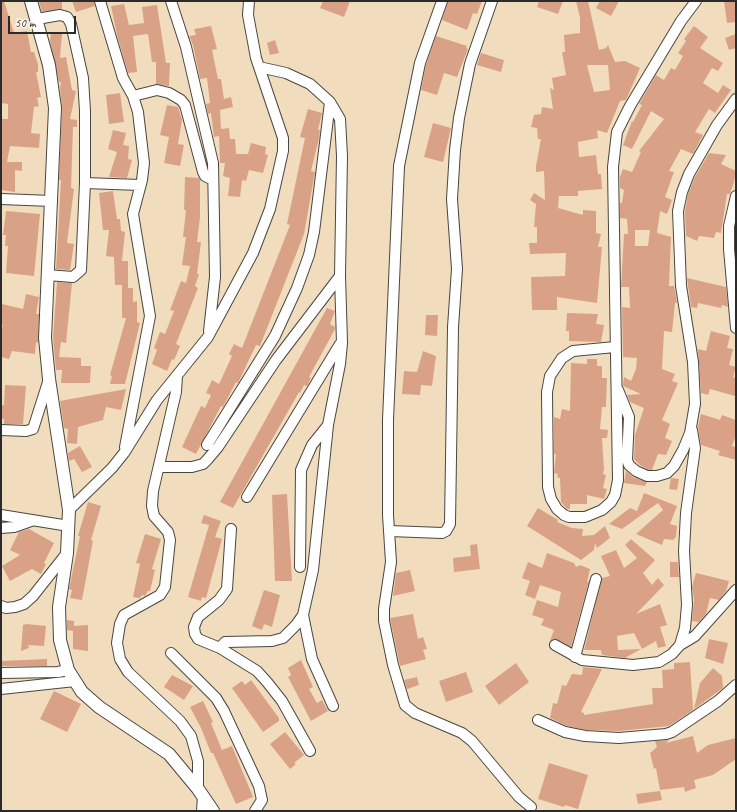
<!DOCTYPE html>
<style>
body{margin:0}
#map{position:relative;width:737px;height:812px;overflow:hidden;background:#f1ddbd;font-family:Caveat,sans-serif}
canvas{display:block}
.frame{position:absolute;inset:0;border:2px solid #2b2b2b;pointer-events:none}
.scale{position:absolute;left:8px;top:16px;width:68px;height:18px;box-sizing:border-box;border:2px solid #2b2b2b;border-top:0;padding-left:5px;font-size:12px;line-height:14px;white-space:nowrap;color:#2b2b2b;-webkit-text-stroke:3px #fbf7ec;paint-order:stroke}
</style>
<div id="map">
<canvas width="737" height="812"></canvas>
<div class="frame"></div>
<div class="scale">50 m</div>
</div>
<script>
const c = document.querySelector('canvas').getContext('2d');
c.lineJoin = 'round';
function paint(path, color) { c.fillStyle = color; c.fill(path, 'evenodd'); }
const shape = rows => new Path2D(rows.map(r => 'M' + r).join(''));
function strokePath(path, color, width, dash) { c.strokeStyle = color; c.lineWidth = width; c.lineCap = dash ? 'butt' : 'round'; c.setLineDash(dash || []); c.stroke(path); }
const building = shape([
 [1,1,4,1,14,33,27,31,31,52,34,52,38,64,38,72,36,72,41,97,37,98,39,106,34,107,31,133,40,134,39,148,10,146,7,162,22,162,22,171,15,170,15,192,1,190,1,119,8,119,8,104,1,103],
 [39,1,62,1,62,9,42,12],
 [72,1,94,1,95,6,76,12],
 [323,1,350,1,344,17,320,8],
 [448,1,482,1,477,14,473,13,467,30,442,20],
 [539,1,563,1,558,14,537,7],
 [576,1,588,1,599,50,606,48,608,45,615,62,625,61,640,68,626,100,620,101,607,133,597,130,598,138,578,142,579,157,596,155,598,174,601,174,602,189,578,191,578,196,559,196,558,208,583,215,583,210,596,211,596,233,601,234,598,247,602,247,597,303,557,297,557,310,532,310,531,277,565,276,566,253,530,254,529,243,537,243,537,227,534,227,536,204,530,200,534,193,545,200,544,171,536,172,536,166,541,139,538,139,537,128,531,127,534,115,541,114,542,107,553,109,550,88,554,90,552,78,566,75,562,52,565,52,564,35,580,33,580,18],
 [587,65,608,65,610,90,594,92],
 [600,1,619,1,611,16,596,8],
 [724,1,736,1,736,22,727,23],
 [124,4,129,25,144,23,142,7,157,5,166,63,170,63,169,86,156,84,156,62,152,62,148,34,133,36,137,72,128,73,117,35,111,6],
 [211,26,217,49,212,50,218,79,221,79,224,99,231,97,233,107,220,110,221,129,229,128,230,139,235,139,236,154,248,154,251,143,266,147,265,154,268,155,263,173,249,170,246,181,242,180,240,197,228,196,230,178,223,176,225,163,220,163,219,136,214,137,211,113,208,114,206,104,210,103,207,78,200,79,193,45,189,36,196,35,194,29],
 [694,26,708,37,700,48,723,63,718,71,712,68,703,83,718,93,723,85,731,90,715,113,709,109,695,132,703,135,693,154,681,149,669,171,674,172,665,197,672,200,667,214,660,211,657,233,671,237,669,286,674,286,677,303,675,303,672,332,664,331,662,369,675,374,672,381,678,383,662,420,670,424,665,438,672,441,666,455,658,454,652,470,648,470,640,465,634,459,635,435,644,408,630,402,627,395,641,394,623,386,624,377,631,381,636,369,637,358,623,357,622,307,630,308,629,287,621,287,624,234,628,234,627,219,620,218,620,203,622,203,624,190,620,188,620,177,623,169,632,172,641,152,639,151,664,119,651,111,632,149,623,145,632,121,633,122,642,105,639,104,656,75,664,80,671,68,675,70,683,56,678,53,686,41,684,39],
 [635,230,650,230,648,246,635,246],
 [51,33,62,34,60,58,66,57,72,90,76,91,70,119,77,120,77,127,73,127,71,188,74,189,67,243,74,244,70,270,56,269,61,180,59,180,62,108,60,88,61,82,59,82,50,41],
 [736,34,736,48,729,50,725,38],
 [436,36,467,46,466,48,468,49,457,77,444,73,437,95,421,90,426,65],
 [275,40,279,53,270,55,267,43],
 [481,53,504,60,501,72,477,65],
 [120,93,124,122,109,124,106,95],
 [167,105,178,107,182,120,178,144,184,145,180,166,164,163,169,137,160,135],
 [308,109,322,113,318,130,320,130,319,138,311,171,315,172,304,234,260,346,256,345,238,383,236,382,223,407,221,406,196,454,182,447,201,406,205,408,211,395,206,393,212,380,219,384,232,356,229,354,234,344,242,348,290,225,287,224,305,138,300,137],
 [433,123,451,128,443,162,424,157],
 [113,130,126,133,123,145,129,146,128,159,132,160,127,178,109,177,117,152,108,149],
 [709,153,726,155,721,164,736,171,734,182,730,194,727,194,721,233,716,232,714,238,699,236,697,241,686,236,686,238,685,212,688,194,695,177],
 [185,177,199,178,200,180,200,217,197,242,201,242,197,274,199,274,195,286,198,288,176,344,180,346,178,351,174,360,172,359,167,371,152,364,157,350,154,348,160,332,165,334,174,311,170,310,181,281,186,283,190,266,182,265,186,237,183,237,186,210,184,210],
 [113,191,117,219,120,219,121,231,125,232,122,261,128,261,128,288,133,288,133,302,137,301,137,322,140,323,125,384,110,384,112,376,110,375,126,318,122,318,122,285,115,285,114,257,106,256,109,230,103,230,99,193],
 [6,211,40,214,34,276,6,273,8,246,5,246,6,235,3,235],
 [687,278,726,287,728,307,722,305,721,308,698,303,697,308,691,307],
 [57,282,72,283,66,343,61,342,59,357,81,358,81,366,91,366,90,383,61,383,62,370,56,370,53,338],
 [26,294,39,297,36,314,39,314,38,343,36,342,35,354,12,351,9,359,1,357,1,332,3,325,1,324,2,304,23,309],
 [327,308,335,311,330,324,335,327,335,329,309,377,311,378,307,386,304,385,300,393,299,392,233,508,220,502],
 [567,313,598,314,596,324,604,325,601,342,569,341,569,331,566,331],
 [426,315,438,315,437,336,425,335],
 [711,331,730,336,727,348,733,349,729,365,736,367,733,377,736,378,735,396,710,389,708,395,701,393,698,349,706,351],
 [423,351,436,356,432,386,421,385,420,395,402,394,404,371,417,372],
 [587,359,597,359,597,366,602,366,602,378,607,378,606,407,602,407,600,429,608,430,607,438,602,438,604,469,603,474,606,475,603,488,607,489,604,499,587,495,587,504,570,504,570,509,567,509,561,502,560,478,557,477,558,474,554,473,556,454,554,454,554,417,560,419,562,409,570,411,571,363,587,364],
 [5,385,26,386,23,424,4,424,4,419,1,419,1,405,4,405],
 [126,389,121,410,106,407,103,420,78,427,77,444,67,443,68,429,64,428,60,401],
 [701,414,720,420,722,415,736,420,736,435,732,446,736,447,736,460,718,455,720,451,701,445,698,427],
 [80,446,92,467,82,472,74,459,69,461,68,453],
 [626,471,633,477,647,482,645,486,624,483],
 [671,478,679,479,677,490,669,489],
 [644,493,677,506,670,524,677,526,676,537,673,540,664,539,662,545,636,534,663,510,658,503,622,529,609,524,630,508,637,511],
 [287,494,292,581,275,581,272,495],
 [88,502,101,506,91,540,93,541,82,600,70,598,72,590,69,589,80,536,78,536],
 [538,508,558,520,557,522,572,528,583,529,582,536,594,535,605,526,610,538,597,548,595,543,594,550,581,560,527,526],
 [204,515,221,521,215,537,222,539,206,598,202,597,201,601,188,597,209,525,201,523],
 [29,529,54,543,44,563,46,564,41,574,32,569,10,581,2,566,20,555,10,550,19,532],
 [145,534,161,539,152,569,155,570,150,591,148,591,145,596,142,595,140,598,133,597,140,564,136,563],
 [631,539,655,560,643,573,652,585,658,578,664,585,636,614,660,604,667,625,660,627,666,646,658,648,656,641,642,649,634,633,617,636,618,650,641,649,625,658,602,655,601,650,584,650,602,578,610,576,601,556,616,550,624,568,637,558,625,545],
 [477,544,480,569,454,572,453,558,471,556,470,545],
 [547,553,574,563,576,567,580,565,590,569,587,582,589,581,571,647,555,639,551,640,548,646,554,630,541,625,544,619,532,615,537,600,558,607,561,592,540,585,535,599,525,595,530,581,522,578,528,562,542,568],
 [670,562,678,562,679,577,670,577],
 [410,570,415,591,393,596,396,573],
 [696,573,729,581,726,591,719,600,710,598,706,614,699,622,692,621,694,599,692,587],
 [264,590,280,595,272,627,264,624,262,630,252,626],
 [413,614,418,639,423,637,427,649,423,650,426,659,400,666,390,618],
 [67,620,74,621,74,626,88,625,88,651,73,649,73,631,67,630],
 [26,624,46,626,44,646,28,645,29,648,21,651,23,625],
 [709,639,728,643,723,664,705,658],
 [47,659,47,666,1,666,1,661],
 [301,660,313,687,309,689,317,703,322,700,328,711,311,721,288,677,291,675,288,668],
 [690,662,693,710,669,726,619,731,586,730,567,726,548,717,550,718,553,703,557,704,562,685,566,686,572,674,582,675,583,667,602,669,581,712,584,713,584,715,653,704,652,688,663,688,662,670,674,669,674,663],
 [516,663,529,682,499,705,485,686],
 [713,668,722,676,723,688,694,709,700,683],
 [466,672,473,692,446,702,439,681],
 [172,675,193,686,184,700,164,687],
 [417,677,419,685,407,689,404,680],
 [251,680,279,718,279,721,263,732,232,688,242,681,245,685],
 [54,691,81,704,67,732,40,719],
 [203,701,213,722,211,723,222,750,232,746,253,797,236,804,213,753,211,753,201,728,190,707],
 [285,732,304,755,294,763,296,764,290,769,270,744],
 [693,736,697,753,708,745,736,738,736,759,713,775,694,780,696,788,685,792,684,787,660,790,656,768,654,769,650,753,657,747,655,741,669,740,666,743],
 [549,763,588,775,578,809,565,805,564,807,538,799],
 [660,791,662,800,638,804,636,794]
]);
const minor = shape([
 [100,1,123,78,133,96,138,112,144,163,142,180,133,214,150,316,125,447],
 [171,1,186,47,213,163,215,277,209,331],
 [442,1,420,63,399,166,388,420,388,515,391,562,384,609,384,621,393,665,405,705,415,713,462,733,472,741,519,797,531,807],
 [37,19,60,15,67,17,71,24,83,78,85,111,85,183,81,270,73,277,47,275],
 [259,67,286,73,310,84,330,102,340,119,342,156,340,276,342,343,340,364,328,425,313,570,303,615,296,625,283,638,272,641,225,642,220,648,257,671,267,682,282,701,310,751],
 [133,96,157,90,169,93,181,100,185,105,203,172,205,176,213,180],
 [85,183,140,185],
 [736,196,729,226,729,249,736,328],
 [1,199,52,201],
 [615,347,573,351,562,358,550,376,547,392,548,487,551,499,557,509,564,515,569,517,585,517,602,510,611,502,615,495,618,480,613,167,617,132,630,106,681,21,696,1],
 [177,376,176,392,153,491,152,506,154,516,168,532,170,540,165,587,160,595,124,615,120,624,117,643,120,659,128,672,180,721,191,736,198,761,198,789],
 [618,390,629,417,627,460,629,465,636,471,647,476,657,476,667,473,674,466,683,450,690,433,695,404,693,362,681,286,678,211,682,192,689,174,717,125,736,99],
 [1,430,26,431,33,429,49,379],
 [207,445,275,336,297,288,309,255,314,232,330,102],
 [159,467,192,467,203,464,207,460,218,447,276,360,340,276],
 [247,497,340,344],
 [69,510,112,468,124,453,157,400,208,337,253,253,270,209,283,151,283,138,256,58,248,15,249,1],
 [1,515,69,526],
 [1,528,14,527,31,521],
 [390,531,442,533,446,531,450,524,453,327,457,269,452,199,455,150,459,118,470,64,492,1],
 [300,567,301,470,312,445,328,425],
 [1,606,6,608,15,607,24,604,33,596,67,553],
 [303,615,312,659,333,706],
 [555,645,582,660,633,665,659,662,672,654,680,645,685,628,687,605,684,551,686,513,695,448,692,430],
 [680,645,695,636,736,590],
 [220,648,198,639,195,634,194,627,198,617,219,600,227,589,231,529],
 [171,653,216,698,224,711,259,786,262,800,255,811],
 [575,657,596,579],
 [1,673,58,672,68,670],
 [1,689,75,681],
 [538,720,565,732,585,736,619,738,666,734,672,732,718,701,736,685],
 [202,811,203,796]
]);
const tertiary = shape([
 [31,1,49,65,55,108,45,338,49,379,69,510,67,553,59,607,60,640,68,670,82,692,99,707,169,754,198,789,213,811]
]);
paint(building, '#d9a287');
strokePath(minor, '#494641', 12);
strokePath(tertiary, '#494641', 14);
strokePath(minor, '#fff', 10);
strokePath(tertiary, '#fff', 12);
</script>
